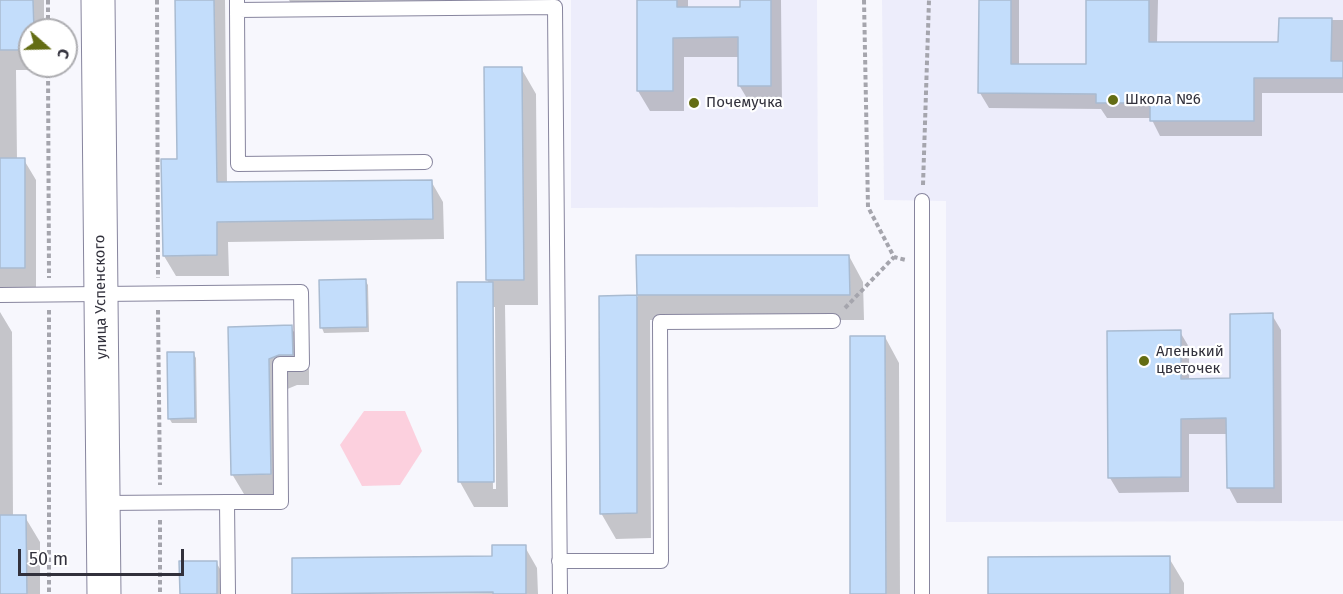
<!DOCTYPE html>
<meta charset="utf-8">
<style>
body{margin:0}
#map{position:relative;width:1343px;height:594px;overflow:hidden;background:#f7f7fd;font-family:"Fira Sans",sans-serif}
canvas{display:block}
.north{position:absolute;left:18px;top:18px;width:60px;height:60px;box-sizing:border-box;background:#fff;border:2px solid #adadb1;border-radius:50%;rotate:110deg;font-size:16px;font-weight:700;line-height:24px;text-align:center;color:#32313c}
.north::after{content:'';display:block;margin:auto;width:21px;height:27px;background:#646d14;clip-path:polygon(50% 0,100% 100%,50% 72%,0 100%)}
.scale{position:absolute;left:18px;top:549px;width:166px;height:27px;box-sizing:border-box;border:3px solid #32313c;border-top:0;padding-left:8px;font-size:18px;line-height:21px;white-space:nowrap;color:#32313c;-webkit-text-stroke:4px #fff;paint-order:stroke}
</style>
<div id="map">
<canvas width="1343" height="594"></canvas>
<div class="north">С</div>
<div class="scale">50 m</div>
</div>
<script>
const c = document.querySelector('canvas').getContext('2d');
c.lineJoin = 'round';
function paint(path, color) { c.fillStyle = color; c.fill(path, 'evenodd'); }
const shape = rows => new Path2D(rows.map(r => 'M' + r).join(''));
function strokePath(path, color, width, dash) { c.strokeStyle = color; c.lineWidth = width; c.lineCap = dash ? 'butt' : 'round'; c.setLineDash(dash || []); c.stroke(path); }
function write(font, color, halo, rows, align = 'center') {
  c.font = font + ' "Fira Sans",sans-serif'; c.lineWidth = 4.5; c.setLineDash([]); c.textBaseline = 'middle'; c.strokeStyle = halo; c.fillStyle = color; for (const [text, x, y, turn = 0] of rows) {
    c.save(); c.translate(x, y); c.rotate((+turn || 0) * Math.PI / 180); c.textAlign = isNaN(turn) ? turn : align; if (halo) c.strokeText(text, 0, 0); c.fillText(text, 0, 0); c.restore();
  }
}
const built = shape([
 [571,0,817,0,818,207,571,208],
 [882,0,1343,0,1343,521,946,522,946,201,884,200]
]);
const green = shape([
 [364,411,405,411,422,451,400,485,362,486,340,445]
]);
const shadow = shape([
 [0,0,44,0,44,30,30,30,30,66,44,66,44,70,16,70,17,160,24,160,36,180,36,288,0,288],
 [176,0,225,0,227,184,431,181,443,202,444,239,228,242,229,276,176,276,164,256,178,160],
 [289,0,547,0,547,3,293,7],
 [638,0,688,0,688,8,741,8,741,0,781,0,782,105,751,105,739,85,739,57,684,57,684,111,650,111,638,91],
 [980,0,1019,0,1019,65,1088,65,1088,0,1158,0,1157,43,1280,44,1280,20,1343,20,1343,93,1262,93,1262,136,1160,136,1151,118,1107,118,1101,109,989,108,980,93],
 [521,68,536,94,538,305,505,305,508,507,474,507,460,482,489,283,487,280],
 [491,307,495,307,496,489,493,489],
 [638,256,849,256,863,282,864,320,650,320,651,538,616,539,601,513,600,297,638,297],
 [365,280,368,285,369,332,324,333,322,328,321,281],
 [0,312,12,332,13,517,25,517,40,542,40,594,0,594],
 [1272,315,1281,330,1282,503,1237,503,1229,488,1228,434,1189,434,1189,492,1119,493,1110,478,1180,332,1189,347,1189,380,1232,380],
 [291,327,309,357,309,385,297,385,285,390,288,504,250,504,232,474,230,328],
 [885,337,899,363,900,594,852,594],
 [193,353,196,358,197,423,172,423,169,418],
 [525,547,537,568,538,594,293,593,494,558],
 [1169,558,1184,583,1184,594,989,594],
 [216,562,231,588,231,594,181,594]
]);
const building = shape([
 [0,0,33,0,34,30,30,30,30,50,0,50,0,0],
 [175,0,214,0,217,182,432,180,433,219,217,222,217,255,163,256,161,159,177,159,175,0],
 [637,0,677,0,677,7,740,7,740,0,771,0,771,86,738,86,738,37,673,38,673,91,637,91,637,0],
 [979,0,1011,0,1011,64,1086,64,1086,0,1149,0,1149,42,1278,42,1279,18,1332,18,1331,61,1343,61,1343,78,1254,78,1254,121,1150,121,1150,103,1096,103,1096,94,978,93,979,0],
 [484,67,522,67,524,280,486,280,484,67],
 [0,158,25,158,25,268,0,268,0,158],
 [636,255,849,255,850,295,637,295,636,255],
 [366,279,367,327,320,328,319,280,366,279],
 [457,282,493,282,494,482,458,482,457,282],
 [637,295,637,513,600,514,599,296,637,295],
 [1273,313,1274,488,1227,488,1226,418,1181,419,1181,477,1108,478,1107,331,1181,330,1181,379,1230,378,1230,314,1273,313],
 [292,325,293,355,279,355,269,359,271,474,231,475,228,327,292,325],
 [850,336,885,336,886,594,850,594,850,336],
 [167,352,194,352,195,418,168,419,167,352],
 [0,515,26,515,27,594,0,594,0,515],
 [492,545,526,545,526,594,493,594,493,592,292,594,292,558,492,556,492,545],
 [1170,556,1170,594,988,594,988,557,1170,556],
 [179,561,217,561,217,594,180,594,179,561]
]);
const path = shape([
 [48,0,48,30],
 [157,0,158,278],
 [864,0,868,207,894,257,906,260],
 [48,66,49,278],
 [923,185,929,0],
 [845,308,894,257],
 [49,310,49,594],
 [158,310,160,485],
 [160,520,160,594]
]);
const lane = shape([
 [237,0,237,10,555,7,560,594],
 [237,10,238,164,425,162],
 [922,201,922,594],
 [0,295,301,292,302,364,280,364,281,502,227,502],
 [104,503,227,502,228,594],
 [559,561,661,561,660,322,833,321]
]);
const secondary = shape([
 [98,0,104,594]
]);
const markers = [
 [1113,100,6,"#646d14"],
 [694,103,6,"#646d14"],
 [1144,361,6,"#646d14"]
];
const poiNames = [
 ["Школа №6",1125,100],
 ["Почемучка",706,103],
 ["Аленький",1156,352],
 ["цветочек",1156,369]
];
const streetNames = [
 ["улица Успенского",101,297,-91]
];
paint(built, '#ededfb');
paint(green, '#fcd0de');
paint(shadow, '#0003');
paint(building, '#c3ddfb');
strokePath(building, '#a9bbd1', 1.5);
strokePath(lane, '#87859e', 16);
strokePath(secondary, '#87859e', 35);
strokePath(path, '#a5a5ad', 4, [4.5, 3]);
strokePath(lane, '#fff', 14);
strokePath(secondary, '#fff', 33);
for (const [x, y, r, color] of markers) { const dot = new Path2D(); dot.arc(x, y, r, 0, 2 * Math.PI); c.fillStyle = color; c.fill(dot); strokePath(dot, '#fff', 2); }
write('15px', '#32313c', '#fff', poiNames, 'left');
write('15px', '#32313c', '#fff', streetNames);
</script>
